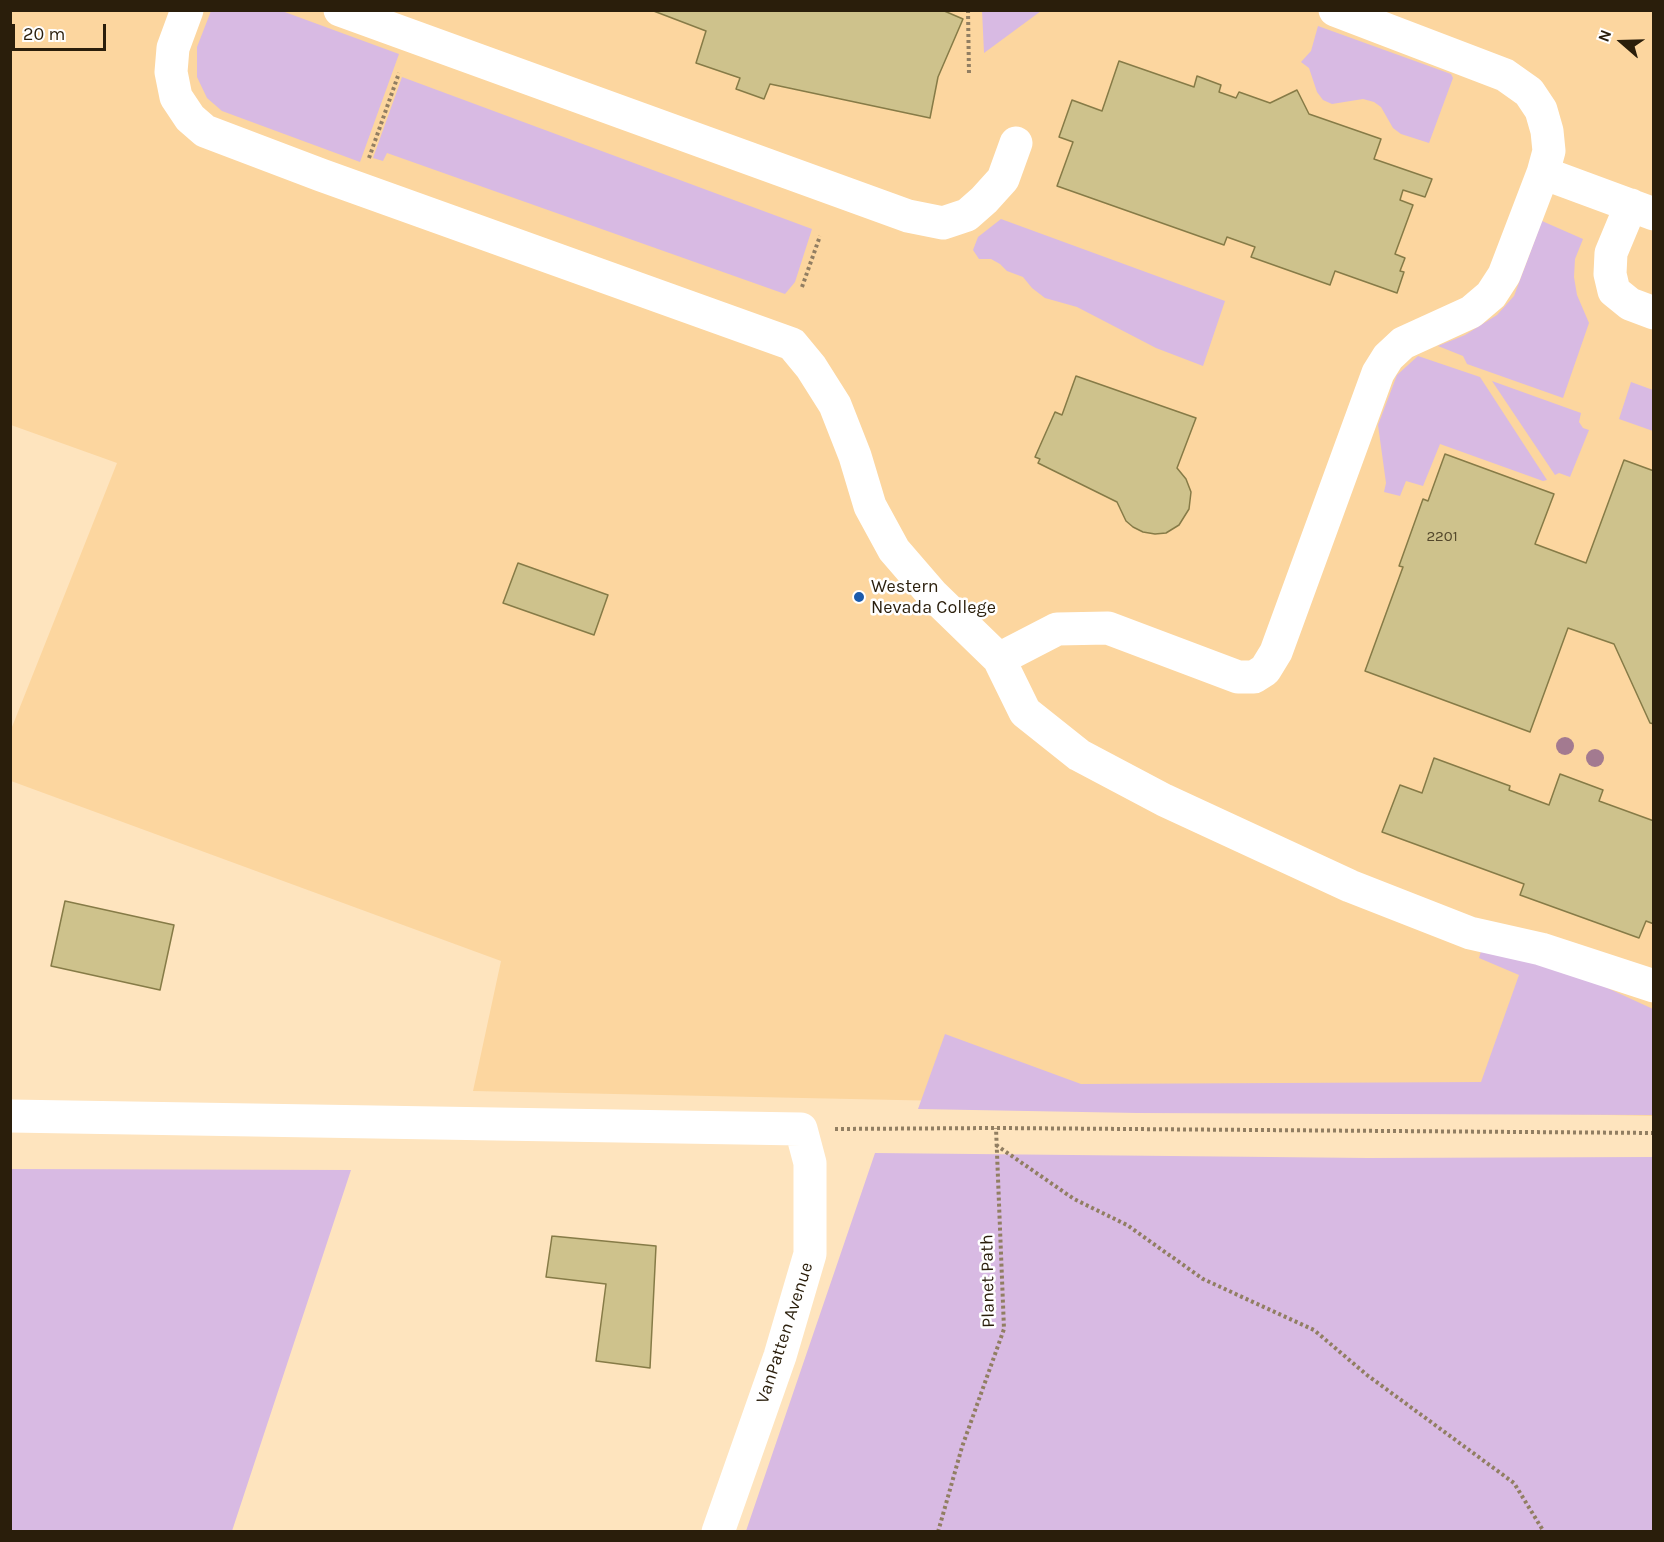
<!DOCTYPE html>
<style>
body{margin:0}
#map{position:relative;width:1664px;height:1542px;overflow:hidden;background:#fee4be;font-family:Karla,sans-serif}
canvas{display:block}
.frame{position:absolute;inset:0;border:12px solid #2a1e0b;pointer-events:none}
.north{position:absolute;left:1592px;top:12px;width:60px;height:60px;-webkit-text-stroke:4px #fff;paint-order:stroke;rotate:290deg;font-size:16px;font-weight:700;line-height:24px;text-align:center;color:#2a1e0b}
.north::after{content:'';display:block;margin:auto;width:21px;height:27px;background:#2a1e0b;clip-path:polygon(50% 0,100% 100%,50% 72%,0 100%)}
.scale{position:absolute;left:12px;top:24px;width:94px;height:27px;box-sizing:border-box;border:3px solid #2a1e0b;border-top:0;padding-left:8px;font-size:18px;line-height:21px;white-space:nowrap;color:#2a1e0b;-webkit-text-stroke:4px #fff;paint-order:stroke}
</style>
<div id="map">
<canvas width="1664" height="1542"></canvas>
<div class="frame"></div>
<div class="north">N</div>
<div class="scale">20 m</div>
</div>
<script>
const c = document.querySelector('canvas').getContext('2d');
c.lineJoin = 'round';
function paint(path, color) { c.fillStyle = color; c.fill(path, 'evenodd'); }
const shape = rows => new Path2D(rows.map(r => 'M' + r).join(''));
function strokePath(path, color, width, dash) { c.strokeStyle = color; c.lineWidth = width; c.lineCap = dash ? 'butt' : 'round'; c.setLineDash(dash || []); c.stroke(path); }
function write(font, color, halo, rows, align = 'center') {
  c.font = font + ' Karla,sans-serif'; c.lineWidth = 5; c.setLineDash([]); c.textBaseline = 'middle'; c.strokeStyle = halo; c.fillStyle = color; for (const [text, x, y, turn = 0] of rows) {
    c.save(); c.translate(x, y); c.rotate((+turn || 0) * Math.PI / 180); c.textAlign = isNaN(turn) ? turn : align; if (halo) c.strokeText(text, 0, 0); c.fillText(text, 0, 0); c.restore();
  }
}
const built = shape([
 [11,11,1653,11,1653,1116,473,1091,501,961,11,781,10,732,117,463,11,425]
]);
const green = shape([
 [982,10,1041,10,1041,11,984,53],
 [211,11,282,11,399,54,360,162,222,111,207,98,197,77,197,47],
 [1318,26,1451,74,1453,78,1429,143,1401,134,1393,128,1381,107,1374,102,1363,99,1332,104,1323,100,1317,92,1309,68,1301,62,1311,51],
 [402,77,812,229,795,282,785,294,387,153,383,161,373,158],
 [1001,219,1225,301,1203,366,1156,348,1077,307,1045,298,1032,288,1023,277,1007,271,1000,264,991,259,979,259,973,250,978,237],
 [1542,221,1583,239,1575,259,1574,277,1577,295,1589,323,1563,398,1467,364,1463,356,1438,346,1465,335,1497,315,1514,296],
 [1418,356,1480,377,1547,480,1543,481,1440,444,1423,486,1406,481,1400,496,1384,492,1386,483,1378,425,1397,375],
 [1492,381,1581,413,1579,422,1583,428,1589,430,1570,477,1559,473,1555,475],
 [1631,382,1653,390,1653,431,1619,419],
 [1482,948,1577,974,1653,1009,1653,1115,1137,1113,918,1109,945,1034,1081,1084,1481,1082,1519,975,1479,958],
 [875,1153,1368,1158,1653,1157,1653,1531,746,1531],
 [11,1169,351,1170,232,1531,11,1531]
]);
const building = shape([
 [651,10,942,10,963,19,938,77,930,118,770,84,764,99,736,89,740,78,696,63,706,31,651,10],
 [1119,61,1194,87,1197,76,1221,85,1219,92,1236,98,1239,92,1270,103,1297,90,1309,114,1381,139,1374,159,1432,179,1425,197,1403,190,1400,200,1413,205,1395,254,1405,258,1400,271,1404,272,1397,293,1335,271,1330,285,1251,257,1255,247,1227,237,1224,245,1057,186,1073,142,1059,137,1072,100,1102,111,1119,61],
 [1076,376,1196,418,1177,468,1186,479,1191,492,1189,509,1179,525,1166,533,1155,534,1143,532,1133,527,1126,521,1117,502,1038,463,1040,459,1035,457,1055,412,1062,415,1076,376],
 [1445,454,1554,494,1535,544,1586,563,1624,460,1654,471,1654,724,1650,723,1614,644,1568,628,1530,732,1365,671,1403,567,1399,566,1423,499,1428,501,1445,454],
 [518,563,608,595,594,635,503,603,518,563],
 [1434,758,1510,786,1509,790,1549,805,1560,774,1603,790,1599,801,1654,821,1654,924,1646,921,1639,938,1520,895,1524,884,1382,832,1400,785,1422,793,1434,758],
 [65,901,174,925,160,990,51,966,65,901],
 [552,1236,656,1246,650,1368,596,1361,606,1284,546,1277,552,1236]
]);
const path = shape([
 [968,10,969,75],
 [369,158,399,73],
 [802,287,820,236],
 [835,1129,996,1128,1654,1133],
 [996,1145,1074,1199,1127,1225,1203,1279,1314,1330,1367,1375,1514,1483,1544,1532],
 [938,1532,962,1447,1004,1329,996,1128]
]);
const minor = shape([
 [187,10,173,48,171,72,176,97,190,118,205,131,321,175,792,344,811,367,835,405,855,456,870,506,894,550,932,594,999,659,1057,629,1108,628,1238,677,1254,677,1265,670,1276,652,1378,373,1388,357,1403,343,1471,312,1491,295,1504,275,1543,173,1549,151,1547,131,1541,110,1529,92,1505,75,1335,10],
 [340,10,908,216,943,223,967,215,984,200,1003,179,1016,143],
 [1543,173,1654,214],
 [1631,205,1611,253,1610,274,1614,291,1630,304,1654,313],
 [999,659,1025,712,1079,755,1164,800,1350,886,1470,933,1541,949,1654,986],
 [10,1116,801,1129,810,1163,810,1254,780,1356,718,1532]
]);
const trees = [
 [1565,746],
 [1595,758]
];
const markers = [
 [859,597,6,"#1b5aab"]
];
const numberNames = [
 ["2201",1442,537]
];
const poiNames = [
 ["Western",871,587],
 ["Nevada College",871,608]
];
const streetNames = [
 ["Planet Path",988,1281,-91],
 ["VanPatten Avenue",785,1333,-72]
];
paint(built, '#fcd69f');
paint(green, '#d8bae3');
paint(building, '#cec28c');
strokePath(building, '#867b47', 1.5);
strokePath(path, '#917e62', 4, [3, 3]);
strokePath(minor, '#fff', 33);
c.fillStyle = '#a37a90';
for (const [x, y] of trees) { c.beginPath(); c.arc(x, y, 9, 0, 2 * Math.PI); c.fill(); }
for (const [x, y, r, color] of markers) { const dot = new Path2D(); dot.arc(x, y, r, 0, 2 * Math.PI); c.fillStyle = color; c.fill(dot); strokePath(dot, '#fff', 2); }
write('15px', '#53472b', null, numberNames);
write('18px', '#2a1e0b', '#fff', poiNames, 'left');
write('18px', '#2a1e0b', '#fff', streetNames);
</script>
